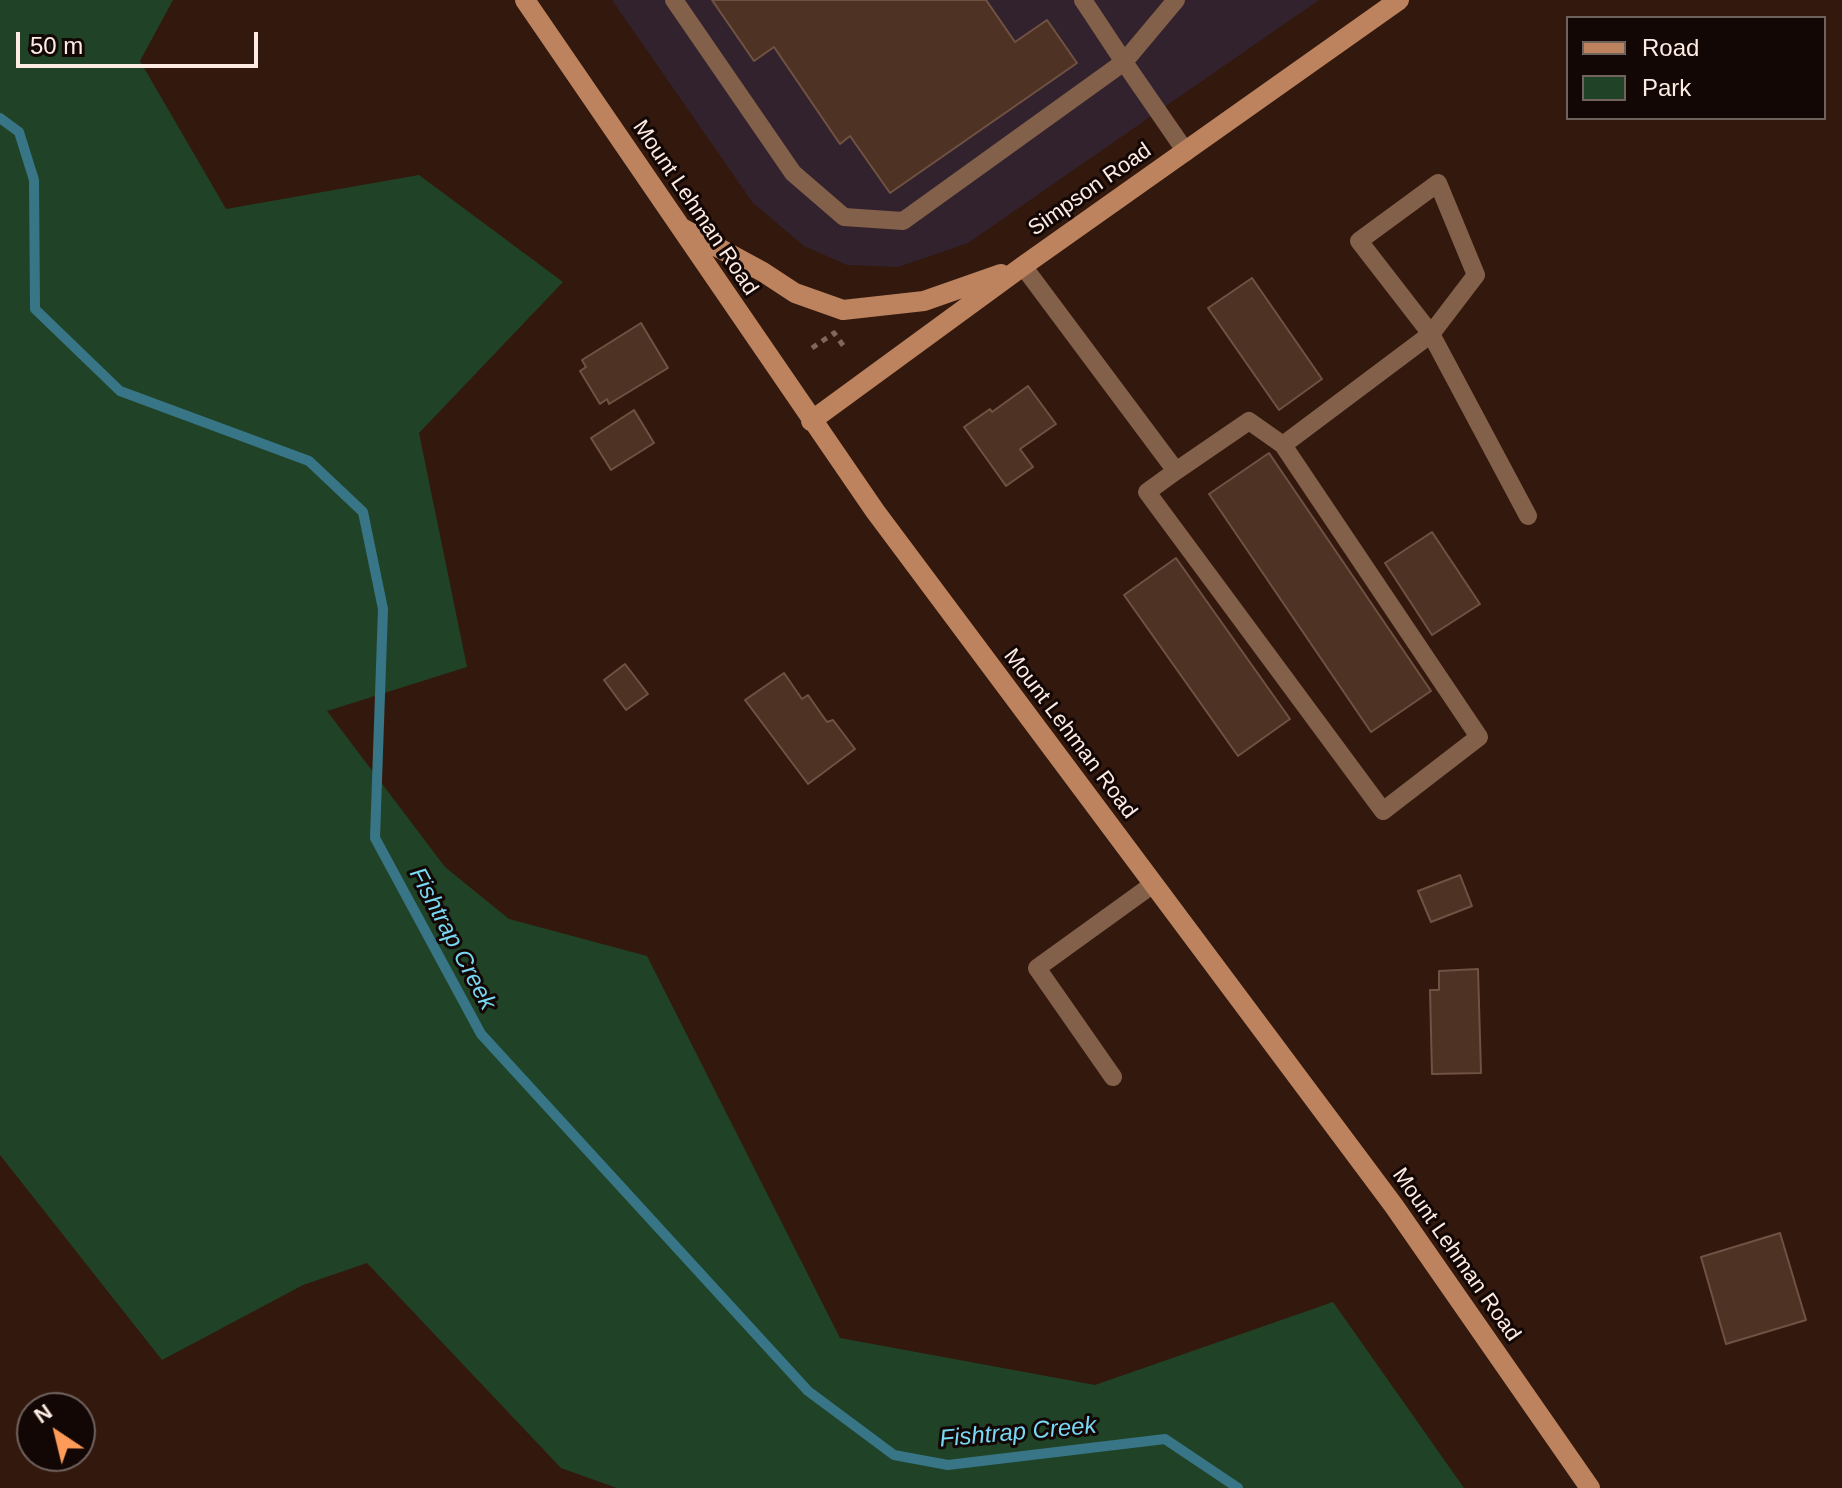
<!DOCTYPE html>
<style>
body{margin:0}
#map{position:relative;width:1842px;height:1488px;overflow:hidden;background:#33180e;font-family:Arial,sans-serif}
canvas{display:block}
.legend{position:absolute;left:1566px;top:16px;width:260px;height:104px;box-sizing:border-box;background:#120704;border:2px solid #70625d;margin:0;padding:10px 14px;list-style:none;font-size:24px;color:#feebe3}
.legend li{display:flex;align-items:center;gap:16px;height:40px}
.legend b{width:40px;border:2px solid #70625d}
.north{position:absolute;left:16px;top:1392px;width:80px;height:80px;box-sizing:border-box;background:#120704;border:2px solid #70625d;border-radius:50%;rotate:325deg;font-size:22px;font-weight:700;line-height:32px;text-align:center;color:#feebe3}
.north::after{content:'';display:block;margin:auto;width:28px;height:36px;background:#fe9b58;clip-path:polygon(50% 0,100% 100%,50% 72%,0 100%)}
.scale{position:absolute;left:16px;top:32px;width:242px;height:36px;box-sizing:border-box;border:4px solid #feebe3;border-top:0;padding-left:10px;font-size:24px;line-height:28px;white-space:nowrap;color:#feebe3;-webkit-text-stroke:6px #120704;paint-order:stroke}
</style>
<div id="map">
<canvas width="1842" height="1488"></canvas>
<ul class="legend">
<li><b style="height:10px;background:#bc835e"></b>Road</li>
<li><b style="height:22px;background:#204327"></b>Park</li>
</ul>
<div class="north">N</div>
<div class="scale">50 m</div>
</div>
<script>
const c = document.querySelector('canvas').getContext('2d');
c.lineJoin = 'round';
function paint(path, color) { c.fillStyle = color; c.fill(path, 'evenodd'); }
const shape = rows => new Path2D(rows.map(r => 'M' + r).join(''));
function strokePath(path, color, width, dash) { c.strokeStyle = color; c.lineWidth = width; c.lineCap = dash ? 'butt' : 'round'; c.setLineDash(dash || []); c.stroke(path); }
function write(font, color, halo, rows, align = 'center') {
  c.font = font + ' Arial,sans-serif'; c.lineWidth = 6; c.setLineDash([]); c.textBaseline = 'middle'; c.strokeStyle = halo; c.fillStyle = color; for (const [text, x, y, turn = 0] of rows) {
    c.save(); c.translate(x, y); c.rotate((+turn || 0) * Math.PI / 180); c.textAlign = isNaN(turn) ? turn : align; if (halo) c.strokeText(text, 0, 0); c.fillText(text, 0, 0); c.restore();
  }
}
const industrial = shape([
 [612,0,1319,0,968,243,898,267,847,265,804,246,753,203]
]);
const green = shape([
 [0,0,173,0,140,61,226,209,419,175,563,282,419,433,467,667,327,711,445,867,509,919,647,956,840,1338,1095,1385,1333,1302,1464,1488,617,1488,561,1468,367,1263,303,1285,162,1360,0,1155]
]);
const stream = shape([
 [0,118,19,132,34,180,35,309,120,391,309,461,363,512,383,609,375,838,481,1034,808,1391,894,1455,948,1465,1165,1439,1238,1488]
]);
const building = shape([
 [712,0,986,0,1015,42,1047,20,1077,63,890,193,850,136,840,144,774,47,754,61,712,0],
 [1252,278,1322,379,1279,410,1208,308,1252,278],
 [641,323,668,368,609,404,607,399,600,404,580,371,586,367,582,360,641,323],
 [1028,386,1056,424,1020,449,1033,467,1006,486,964,427,990,409,992,412,1028,386],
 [634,410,654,443,611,470,591,438,634,410],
 [1269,453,1431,691,1371,732,1209,494,1269,453],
 [1432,532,1480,604,1432,635,1385,563,1432,532],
 [1176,558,1290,719,1238,756,1124,595,1176,558],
 [625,664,648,694,626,710,604,680,625,664],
 [784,673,802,699,808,695,827,722,833,720,855,749,808,784,745,700,784,673],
 [1460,875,1472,906,1431,922,1418,891,1460,875],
 [1478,969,1481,1073,1432,1074,1430,990,1439,990,1439,971,1478,969],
 [1780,1233,1806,1320,1726,1344,1701,1257,1780,1233]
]);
const path = shape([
 [812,348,834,333,845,348]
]);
const service = shape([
 [674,0,793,173,844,217,903,221,1124,62,1083,0],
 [1176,0,1124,62,1186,152],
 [1023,266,1176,471,1249,421,1283,445,1479,737,1383,811,1147,492,1176,471],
 [1283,445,1431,334,1359,241,1438,183,1476,275,1431,334,1528,516],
 [1113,1077,1037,968,1152,885]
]);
const secondary = shape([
 [525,0,875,511,1394,1206,1590,1488],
 [682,228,763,272,795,293,843,310,924,301,1001,274],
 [811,421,1023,266,1399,0]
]);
const streetNames = [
 ["Simpson Road",1090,190,-35],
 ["Mount Lehman Road",695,208,56],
 ["Mount Lehman Road",1070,734,53],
 ["Mount Lehman Road",1456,1255,55]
];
const waterNames = [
 ["Fishtrap Creek",452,939,62],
 ["Fishtrap Creek",1018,1433,-5]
];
paint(industrial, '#32222d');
paint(green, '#204327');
strokePath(stream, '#387586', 10);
paint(building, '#4e3224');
strokePath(building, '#705243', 2);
strokePath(path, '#7f675e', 5, [6, 6]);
strokePath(service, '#836049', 18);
strokePath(secondary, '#bc835e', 20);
write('22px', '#feebe3', '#120704', streetNames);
write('italic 24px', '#78d8f4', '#120704', waterNames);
</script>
